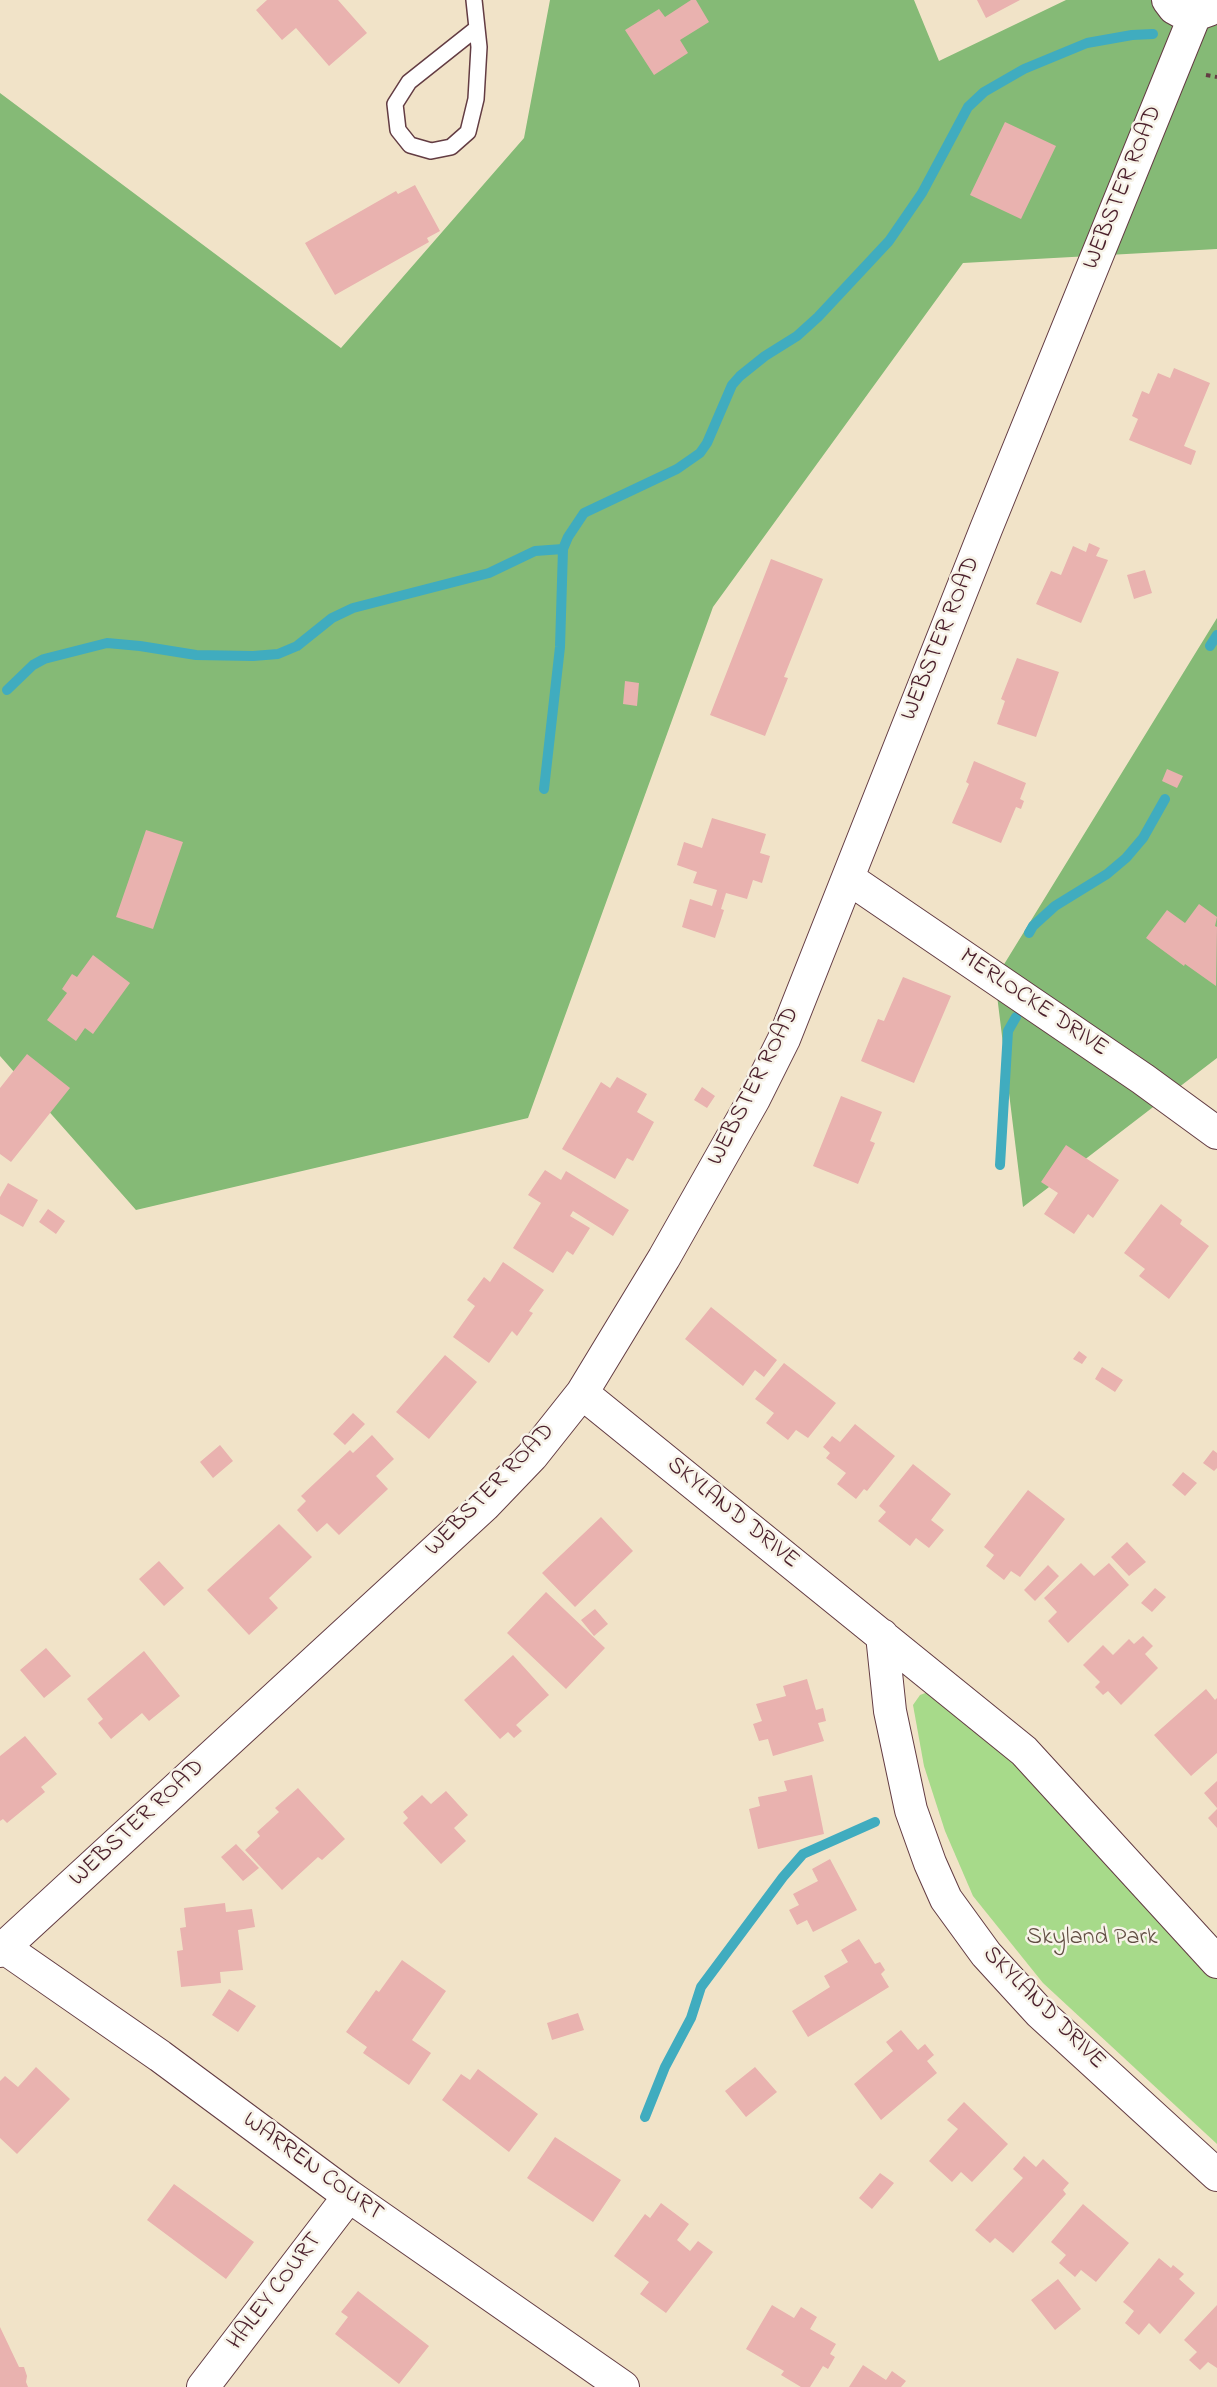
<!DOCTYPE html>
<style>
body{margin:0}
canvas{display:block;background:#f1e3c8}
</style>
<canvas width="1217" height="2387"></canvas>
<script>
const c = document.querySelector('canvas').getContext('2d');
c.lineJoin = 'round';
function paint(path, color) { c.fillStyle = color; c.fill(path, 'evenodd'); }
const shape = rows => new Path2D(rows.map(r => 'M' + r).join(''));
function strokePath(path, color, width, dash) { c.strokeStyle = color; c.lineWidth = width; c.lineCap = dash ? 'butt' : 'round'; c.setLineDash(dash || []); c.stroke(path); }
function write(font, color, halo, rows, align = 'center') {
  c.font = font + ' "Indie Flower",sans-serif'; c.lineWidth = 5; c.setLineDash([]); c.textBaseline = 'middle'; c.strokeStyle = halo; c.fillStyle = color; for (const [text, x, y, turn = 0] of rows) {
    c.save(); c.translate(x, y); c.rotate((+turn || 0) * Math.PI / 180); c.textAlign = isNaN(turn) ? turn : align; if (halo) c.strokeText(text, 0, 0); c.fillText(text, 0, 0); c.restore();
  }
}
const green = shape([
 [936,1689,1065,1809,1217,1978,1217,2144,1043,1983,973,1896,945,1831,924,1766,913,1705,920,1695]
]);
const forest = shape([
 [550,0,914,0,939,61,1066,0,1217,0,1217,249,963,263,713,607,528,1118,136,1210,0,1056,0,93,341,348,524,138],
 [1217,618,1217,1058,1023,1207,995,979]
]);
const stream = shape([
 [1210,646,1217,635],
 [7,690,33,665,44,659,107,643,140,646,196,655,253,656,278,654,297,646,332,618,353,608,489,573,535,551,563,549],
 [544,789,560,647,563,549,568,537,584,513,677,469,700,453,707,443,732,385,740,376,765,356,797,336,818,317,889,241,922,193,968,107,984,92,1024,69,1087,43,1132,35,1153,34],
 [1029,933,1033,926,1055,906,1107,874,1126,858,1143,838,1165,799],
 [1000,1165,1008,1031,1016,1017],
 [645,2117,665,2067,691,2018,701,1987,783,1877,803,1854,875,1822]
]);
const building = shape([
 [267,0,338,0,367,33,329,66,296,28,282,40,256,10],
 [691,0,696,0,709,22,680,40,688,53,654,75,625,30,659,9,665,17],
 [977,0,1020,0,986,18],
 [1005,122,1056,146,1021,219,970,195],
 [415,185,440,231,427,238,429,242,335,295,305,243,396,191,398,194],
 [1174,368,1210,383,1184,446,1196,451,1191,465,1129,440,1138,419,1132,416,1142,391,1149,394,1158,373,1170,378],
 [1089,543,1100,548,1096,556,1108,560,1081,623,1036,604,1051,571,1061,575,1073,546,1086,552],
 [771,559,823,579,784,677,788,678,765,736,710,715],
 [1145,570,1152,593,1134,599,1127,575],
 [1017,658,1059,672,1036,737,997,724,1005,701,1001,699],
 [625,681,639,683,637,706,623,704],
 [974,761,1026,783,1020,799,1024,801,1021,809,1016,807,1001,843,952,823,969,784,966,782],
 [1167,769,1183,776,1177,788,1162,781],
 [712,818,766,834,760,853,770,856,762,883,753,880,747,899,726,893,721,909,724,910,715,938,682,927,690,899,712,906,717,890,693,883,697,872,677,865,684,842,702,848],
 [146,830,183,842,153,929,116,917],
 [1199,904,1217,917,1215,926,1217,927,1216,986,1185,964,1184,966,1146,938,1167,910,1185,923],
 [93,955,130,983,93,1034,85,1028,76,1041,47,1020,67,993,62,989,72,974,77,977],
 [903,977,951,996,914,1083,861,1061,878,1019,884,1021],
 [27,1054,70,1088,11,1162,0,1154,0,1088],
 [617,1077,647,1094,637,1112,654,1122,633,1161,627,1158,615,1179,562,1149,601,1082,610,1088],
 [702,1087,715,1096,707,1108,694,1100],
 [841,1096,882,1112,870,1141,875,1143,858,1184,813,1166],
 [1066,1145,1119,1180,1093,1218,1088,1214,1074,1234,1044,1214,1058,1193,1041,1182],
 [545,1170,561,1180,566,1171,629,1210,613,1236,573,1211,570,1216,590,1228,573,1255,567,1251,553,1273,513,1248,541,1203,528,1195],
 [8,1183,38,1200,23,1227,0,1214,0,1197],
 [1161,1204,1182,1220,1180,1224,1209,1246,1169,1299,1139,1276,1145,1269,1124,1253],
 [48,1209,65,1221,56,1234,39,1222],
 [503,1262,544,1290,529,1311,533,1313,517,1336,512,1331,489,1363,453,1337,475,1306,467,1300,484,1277,490,1282],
 [711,1307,777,1360,764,1377,755,1370,743,1386,685,1339],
 [1079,1351,1087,1357,1082,1364,1073,1359],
 [445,1355,477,1382,429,1439,396,1412],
 [784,1363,836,1403,808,1438,796,1430,788,1440,766,1423,774,1413,755,1399],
 [1102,1367,1123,1380,1115,1392,1095,1379],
 [353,1413,365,1424,345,1445,333,1434],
 [855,1424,895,1456,867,1491,864,1489,856,1499,837,1484,846,1473,826,1458,830,1453,823,1447,832,1436,840,1442],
 [372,1435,394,1459,376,1476,388,1489,339,1535,327,1523,317,1532,297,1510,306,1501,301,1496,350,1450,353,1453],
 [220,1445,233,1461,213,1478,200,1462],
 [1213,1450,1217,1453,1217,1468,1214,1471,1203,1463],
 [913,1464,951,1494,931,1520,944,1530,929,1548,916,1538,910,1546,878,1521,886,1512,879,1506],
 [1183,1472,1197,1483,1185,1496,1172,1485],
 [1028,1490,1065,1519,1020,1577,1011,1571,1004,1580,986,1566,994,1555,984,1547],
 [601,1517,633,1551,575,1607,542,1573],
 [279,1524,312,1557,269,1598,278,1608,249,1635,207,1590],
 [1127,1542,1146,1562,1129,1576,1111,1557],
 [159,1561,184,1588,164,1606,139,1579],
 [1081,1563,1094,1576,1109,1563,1129,1585,1068,1643,1048,1621,1057,1612,1044,1598],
 [1048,1565,1059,1576,1035,1601,1024,1590],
 [1155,1588,1166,1597,1152,1612,1141,1603],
 [546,1592,605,1648,566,1689,507,1633],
 [595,1609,608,1624,594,1636,581,1620],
 [1143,1636,1153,1646,1145,1654,1158,1668,1121,1705,1108,1691,1103,1695,1095,1687,1100,1682,1083,1665,1103,1645,1113,1655,1129,1639,1134,1644],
 [46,1648,71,1676,44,1698,20,1670],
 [144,1651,180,1696,149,1721,142,1713,111,1739,98,1723,103,1719,87,1699],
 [513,1655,549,1695,516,1725,522,1731,514,1738,508,1732,500,1739,464,1700],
 [807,1679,816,1710,823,1708,826,1721,818,1723,824,1741,773,1756,768,1739,759,1741,753,1724,762,1721,756,1704,786,1696,783,1686],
 [1206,1689,1215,1700,1217,1698,1217,1753,1191,1776,1154,1735],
 [25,1736,57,1774,41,1787,45,1792,7,1823,3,1819,0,1821,0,1756],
 [812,1775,824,1834,758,1849,749,1809,760,1806,758,1797,787,1791,784,1781],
 [1217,1781,1217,1808,1204,1793],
 [298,1788,345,1839,322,1860,318,1857,282,1890,245,1850,260,1836,257,1832,279,1812,275,1808],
 [446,1791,468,1815,454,1828,466,1841,441,1864,403,1823,408,1818,403,1812,422,1795,431,1804],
 [1217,1809,1217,1828,1208,1818],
 [236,1844,259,1868,243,1881,221,1857],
 [830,1859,857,1910,813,1932,807,1920,797,1925,789,1910,799,1905,793,1894,818,1881,812,1869],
 [225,1903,226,1912,252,1909,255,1927,238,1930,243,1970,220,1972,221,1983,181,1987,177,1951,183,1950,180,1928,186,1927,184,1908],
 [859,1939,875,1964,880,1962,885,1970,881,1974,889,1987,808,2037,792,2011,830,1987,824,1976,848,1962,841,1950],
 [402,1960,446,1991,412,2040,431,2053,409,2085,363,2053,367,2047,346,2032,376,1990,379,1992],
 [229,1989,256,2006,238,2032,212,2015],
 [578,2013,584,2030,552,2040,547,2023],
 [901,2030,918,2050,925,2044,934,2055,927,2061,937,2073,881,2120,854,2084,893,2051,886,2042],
 [36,2067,70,2099,17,2154,0,2138,0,2081,5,2076,18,2087],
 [755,2067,777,2092,746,2117,725,2091],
 [478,2069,538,2114,509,2152,442,2100,461,2074,470,2080],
 [964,2102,1008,2144,972,2182,961,2172,952,2182,929,2161,958,2129,947,2120],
 [555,2137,621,2180,593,2222,527,2178],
 [1024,2156,1036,2167,1043,2159,1069,2183,1063,2190,1066,2194,1013,2253,995,2238,990,2243,975,2230,1023,2178,1013,2169],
 [880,2173,894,2183,872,2209,859,2198],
 [174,2184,254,2242,226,2279,147,2220],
 [661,2203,689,2224,677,2240,690,2251,698,2241,713,2252,666,2313,640,2294,649,2282,614,2256,645,2214,650,2218],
 [1083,2204,1129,2243,1096,2282,1081,2270,1075,2277,1059,2263,1066,2255,1051,2242],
 [1159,2258,1171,2268,1173,2265,1184,2274,1179,2279,1195,2293,1160,2334,1149,2323,1139,2335,1125,2323,1134,2311,1123,2302],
 [1058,2279,1081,2309,1055,2330,1031,2300],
 [358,2291,429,2346,399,2384,335,2334,348,2317,341,2312],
 [772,2305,794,2318,801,2307,817,2317,810,2329,836,2344,830,2354,835,2357,828,2369,823,2366,810,2387,801,2387,781,2375,784,2371,746,2349],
 [1217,2305,1217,2368,1208,2362,1200,2370,1189,2360,1197,2352,1184,2340],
 [0,2327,19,2367,24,2367,27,2376,26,2382,28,2387,0,2387],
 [863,2365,886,2380,892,2371,906,2381,901,2387,849,2387]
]);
const path = shape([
 [1206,75,1217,77]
]);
const lane = shape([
 [474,0,479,47,476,99,468,132,451,147,431,151,410,145,398,130,395,104,409,82,477,28]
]);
const street = shape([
 [1168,0,1174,8,1185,14,1195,15,1209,10,1217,2],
 [848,878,1143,1079,1217,1133],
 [582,1393,1024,1751,1217,1962],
 [882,1635,890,1711,911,1810,930,1863,946,1899,986,1954,1040,2013,1217,2175],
 [3,1947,160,2056,349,2196,623,2387],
 [0,1951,485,1505,532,1456,582,1393,664,1258,754,1099,784,1039,986,529,1195,15],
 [203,2387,349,2196]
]);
const streetNames = [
 ["WEBSTER ROAD",1124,188,-68],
 ["WEBSTER ROAD",942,639,-68],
 ["MERLOCKE DRIVE",1033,1004,34],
 ["WEBSTER ROAD",755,1087,-63],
 ["WEBSTER ROAD",491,1491,-46],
 ["SKYLAND DRIVE",732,1514,39],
 ["WEBSTER ROAD",138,1824,-43],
 ["SKYLAND DRIVE",1043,2009,45],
 ["WARREN COURT",312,2168,36],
 ["HALEY COURT",276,2292,-53]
];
const parkNames = [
 ["Skyland Park",1092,1939]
];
paint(green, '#a7da8a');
paint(forest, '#85ba76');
strokePath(stream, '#40acbf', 10);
paint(building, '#e9b2af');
strokePath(lane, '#633c43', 18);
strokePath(street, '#633c43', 34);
strokePath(path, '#633c43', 4, [4.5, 4.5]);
strokePath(lane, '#fff', 15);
strokePath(street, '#fff', 32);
write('24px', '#4a1f2b', '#f7f3e8', streetNames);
write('24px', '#614e43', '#f7f3e8', parkNames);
</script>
